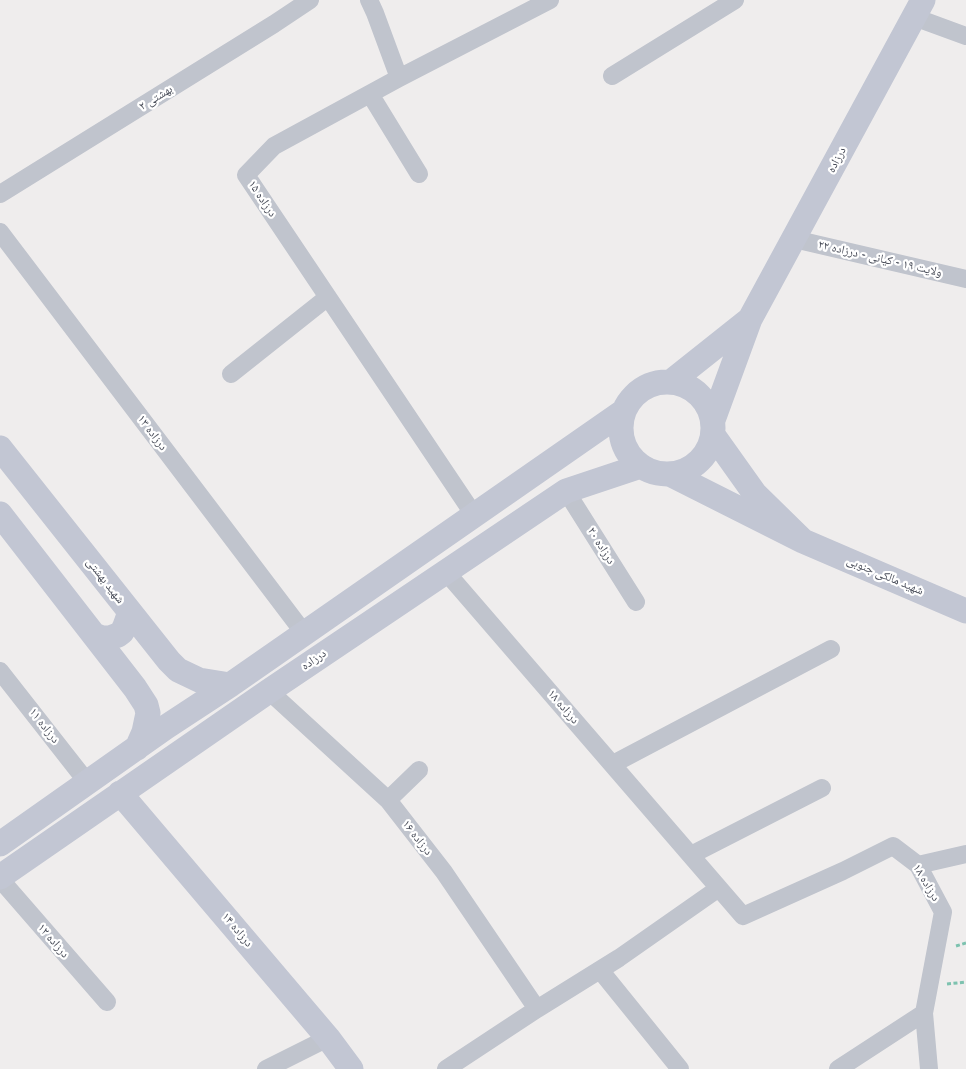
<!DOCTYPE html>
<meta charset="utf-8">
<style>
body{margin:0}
canvas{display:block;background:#efeded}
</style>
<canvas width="966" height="1069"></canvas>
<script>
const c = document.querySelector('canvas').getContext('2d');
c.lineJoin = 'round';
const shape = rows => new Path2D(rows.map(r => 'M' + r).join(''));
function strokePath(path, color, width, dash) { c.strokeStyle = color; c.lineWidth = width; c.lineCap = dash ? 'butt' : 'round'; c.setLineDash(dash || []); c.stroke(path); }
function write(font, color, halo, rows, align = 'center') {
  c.font = font + ' "Varela Round","Noto Naskh Arabic",sans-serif'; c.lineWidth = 4.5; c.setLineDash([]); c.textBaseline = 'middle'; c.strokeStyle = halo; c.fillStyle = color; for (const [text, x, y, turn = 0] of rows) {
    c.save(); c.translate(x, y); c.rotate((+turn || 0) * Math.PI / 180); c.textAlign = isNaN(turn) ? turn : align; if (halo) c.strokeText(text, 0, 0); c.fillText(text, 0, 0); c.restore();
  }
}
const path = shape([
 [956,946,966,943],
 [947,984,966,982]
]);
const street = shape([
 [369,0,375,13,399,78],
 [914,17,966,36],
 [612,76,735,0],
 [370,94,419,174],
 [0,194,274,24,310,0],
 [0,232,304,633],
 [794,239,966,279],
 [231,374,328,297],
 [566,491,636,602],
 [474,515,246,175,274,146,399,78,550,0],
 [446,572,743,916,843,871,893,846,918,865,943,912,924,1013,929,1069],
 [0,671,87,782],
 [269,691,388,800,444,872,537,1009],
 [613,764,831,649],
 [388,800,419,770],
 [691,855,822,788],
 [918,865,966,854],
 [0,879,107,1002],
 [600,970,680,1069],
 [266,1069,328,1038],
 [446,1069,537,1009,619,958,719,888],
 [838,1069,924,1013]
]);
const secondary = shape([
 [750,319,923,0],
 [672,381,750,319,713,420],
 '621 428a46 46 0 1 1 92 0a46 46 0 1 1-92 0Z',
 [0,448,169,661,178,670,199,680,230,685],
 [670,474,803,541,755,494,713,435],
 [0,514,135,688,146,705,148,713,144,732,137,748],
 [803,541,966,611],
 [94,635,102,638,110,638,118,635,122,632,125,626,130,612],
 [120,793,328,1038,351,1069],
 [0,844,166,727,230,685,624,411],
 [0,877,269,691,566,491,641,466]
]);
const streetNames = [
 ["بهشتی ۲",156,98,-32],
 ["درزاده",837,160,-62],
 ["درزاده ۱۵",262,199,56],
 ["ولایت ۱۹ - کیانی - درزاده ۲۲",880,259,13],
 ["درزاده ۱۳",152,433,53],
 ["درزاده ۲۰",601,546,58],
 ["شهید مالکی جنوبی",885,576,23],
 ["شهید بهشتی",105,581,52],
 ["درزاده",314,660,-34],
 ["درزاده ۱۸",563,707,49],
 ["درزاده ۱۱",44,726,52],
 ["درزاده ۱۶",417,838,52],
 ["درزاده ۱۸",926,883,59],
 ["درزاده ۱۴",237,930,50],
 ["درزاده ۱۲",53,941,49]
];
strokePath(path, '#7dc2af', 3, [4, 2.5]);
strokePath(street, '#c0c4cd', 18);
strokePath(secondary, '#c2c6d3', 25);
write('12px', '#484c58', '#fff', streetNames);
</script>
